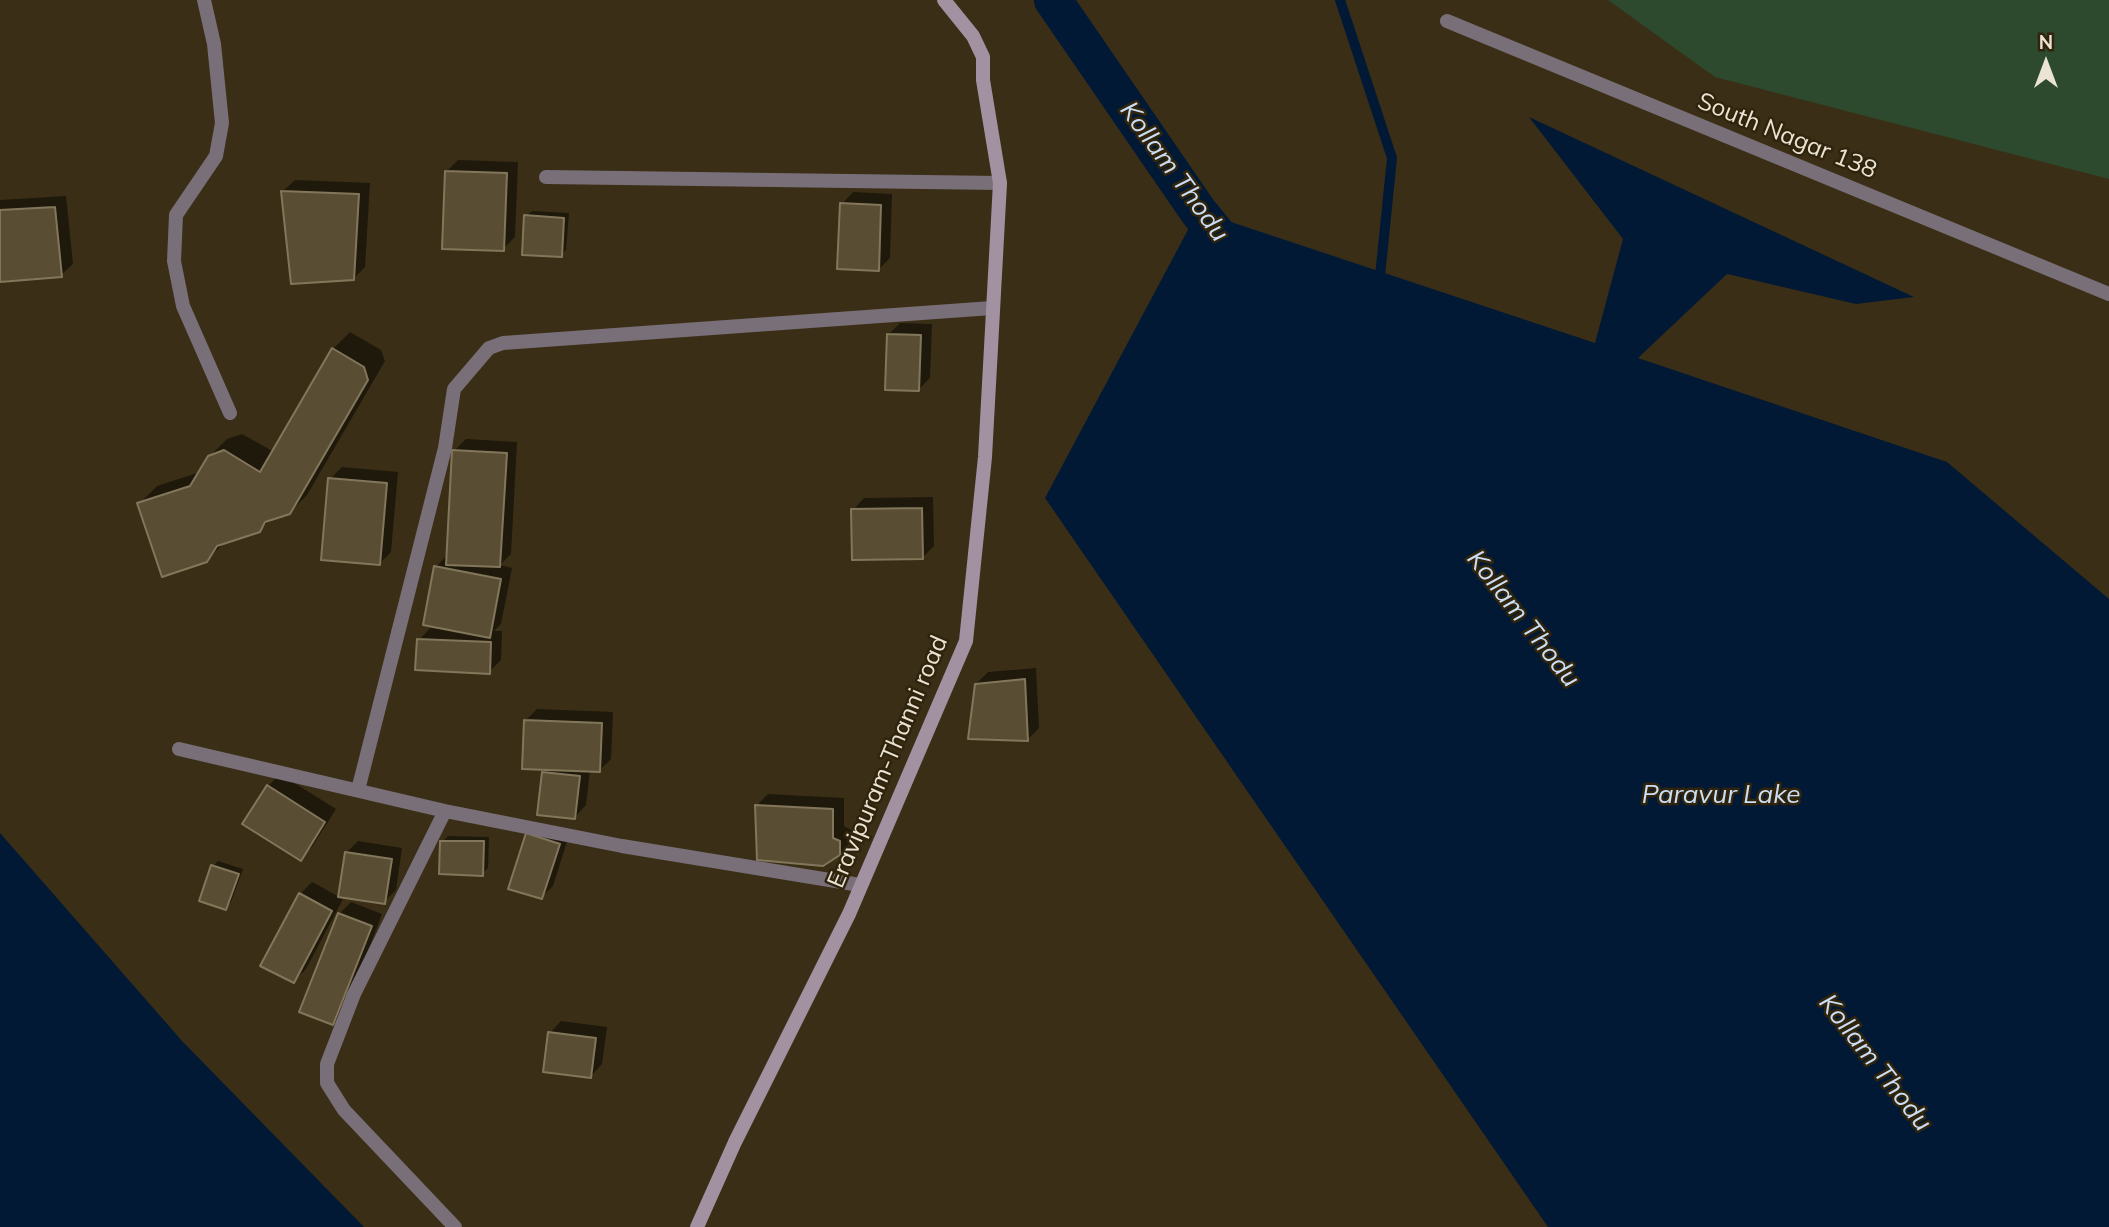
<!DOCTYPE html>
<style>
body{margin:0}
#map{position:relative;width:2109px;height:1227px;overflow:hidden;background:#3a2f16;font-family:Mulish,sans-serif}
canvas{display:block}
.north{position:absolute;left:2011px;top:28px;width:70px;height:70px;-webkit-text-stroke:5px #30250c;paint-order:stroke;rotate:0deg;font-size:19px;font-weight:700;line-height:28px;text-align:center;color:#ebe4d5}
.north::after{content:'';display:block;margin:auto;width:24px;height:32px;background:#ebe4d5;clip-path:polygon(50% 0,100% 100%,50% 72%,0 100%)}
</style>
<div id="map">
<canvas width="2109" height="1227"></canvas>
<div class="north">N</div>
</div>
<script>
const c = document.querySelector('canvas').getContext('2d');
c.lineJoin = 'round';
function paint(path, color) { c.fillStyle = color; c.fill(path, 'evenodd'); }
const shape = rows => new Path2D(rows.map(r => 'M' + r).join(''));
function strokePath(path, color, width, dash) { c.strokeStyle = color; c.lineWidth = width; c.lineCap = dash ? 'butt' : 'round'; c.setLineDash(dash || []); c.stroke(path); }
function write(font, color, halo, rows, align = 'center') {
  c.font = font + ' Mulish,sans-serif'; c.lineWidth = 5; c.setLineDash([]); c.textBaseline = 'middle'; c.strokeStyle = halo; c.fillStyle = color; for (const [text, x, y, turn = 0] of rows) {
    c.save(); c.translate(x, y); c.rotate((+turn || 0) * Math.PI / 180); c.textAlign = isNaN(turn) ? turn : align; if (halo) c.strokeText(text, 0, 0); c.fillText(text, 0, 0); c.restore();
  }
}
const green = shape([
 [1608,0,2109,0,2109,179,1715,77]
]);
const water = shape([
 [1529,117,1914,297,1856,304,1727,274,1638,358,1947,462,2109,599,2109,1227,1548,1227,1045,498,1198,211,1595,343,1623,239],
 [0,833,183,1042,364,1227,0,1227]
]);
const shadow = shape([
 [458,160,518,162,515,237,503,249,446,172],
 [295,180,370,183,365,267,354,278,283,191],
 [853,192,892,194,890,258,878,270,842,204],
 [66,196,73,264,61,275,0,280,0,200],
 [532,211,569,213,566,250,561,255,526,216],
 [900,323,932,324,930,378,918,390,889,334],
 [350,332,381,350,385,361,307,495,289,513,272,518,259,531,225,542,206,561,139,504,157,486,200,472,209,457,227,439,242,434,274,452,333,349],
 [466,439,517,442,511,554,500,565,512,568,501,624,494,631,502,631,501,660,489,672,419,640,430,628,441,629,436,567,448,554,454,451],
 [342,467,398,472,391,552,379,564,330,479],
 [933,497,934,546,923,557,853,510,864,498],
 [1036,668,1039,728,1027,740,976,684,988,672],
 [537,709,613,712,611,759,599,771,590,770,586,805,575,817,543,773,549,768,526,720],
 [280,774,336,809,312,847,300,858,268,786],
 [768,794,844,798,844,826,851,830,851,842,839,854,756,806],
 [570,832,553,886,541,897,528,834],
 [448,836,489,837,488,868,482,874,442,842],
 [358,841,402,848,396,890,384,902,346,853],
 [218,861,243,869,231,902,226,908,213,866],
 [312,882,343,899,306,969,294,981,300,894],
 [351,902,382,914,345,1012,333,1023,339,914],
 [561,1021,607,1027,602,1064,591,1076,550,1033]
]);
const stream = shape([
 [1340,0,1392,158,1379,286]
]);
const canal = shape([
 [1053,0,1198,211,1232,253]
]);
const building = shape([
 [445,171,507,173,504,251,442,249,445,171],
 [281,191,359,194,354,280,291,284,281,191],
 [840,203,881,205,879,271,837,269,840,203],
 [55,207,62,277,0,282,0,210,55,207],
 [524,215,564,218,562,257,522,255,524,215],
 [887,334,921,335,919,391,885,390,887,334],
 [332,348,364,367,368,380,290,514,265,522,260,532,217,546,207,562,162,577,137,503,190,486,208,456,224,450,260,472,332,348],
 [452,450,507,453,500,567,446,565,452,450],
 [328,478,387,483,380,565,321,560,328,478],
 [922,508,923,559,852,560,851,509,922,508],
 [434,566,501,579,490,638,423,625,434,566],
 [417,639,491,642,490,674,415,670,417,639],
 [1025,679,1028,741,968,739,975,684,1025,679],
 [524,720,602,723,600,772,522,769,524,720],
 [542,772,580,776,575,819,537,815,542,772],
 [267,785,325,822,301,861,242,824,267,785],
 [755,805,833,809,833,838,840,841,840,855,823,866,757,860,755,805],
 [526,833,560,844,542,899,508,889,526,833],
 [440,841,484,841,483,876,439,874,440,841],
 [345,852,392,859,385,904,338,897,345,852],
 [211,865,239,874,226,910,199,901,211,865],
 [299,893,332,911,294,983,260,966,299,893],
 [338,913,372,926,333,1025,299,1012,338,913],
 [548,1032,596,1038,591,1078,543,1072,548,1032]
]);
const street = shape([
 [204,0,214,44,222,123,216,156,176,215,174,261,183,306,230,413],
 [1447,21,2109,294],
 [546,177,1000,183],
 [179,749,445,811,622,846,860,885],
 [358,790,445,448,454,389,489,348,503,343,992,308],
 [445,811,354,994,327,1064,327,1083,344,1110,455,1227]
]);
const secondary = shape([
 [697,1227,735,1142,849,914,966,641,985,457,1000,183,983,80,983,57,973,36,944,0]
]);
const streetNames = [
 ["South Nagar 138",1787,136,22],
 ["Eravipuram-Thanni road",888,762,-67]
];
const waterNames = [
 ["Kollam Thodu",1174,172,54],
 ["Kollam Thodu",1523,619,52],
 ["Paravur Lake",1721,795],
 ["Kollam Thodu",1875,1063,52]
];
paint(green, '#2d4a2e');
paint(water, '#021936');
paint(shadow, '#0007');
strokePath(stream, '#021936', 10);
strokePath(canal, '#021936', 38);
paint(building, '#594d33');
strokePath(building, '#83775b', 2);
strokePath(street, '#796f78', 14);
strokePath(secondary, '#a292a1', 14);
write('24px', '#ebe4d5', '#30250c', streetNames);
write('italic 26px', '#cbdef5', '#30250c', waterNames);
</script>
